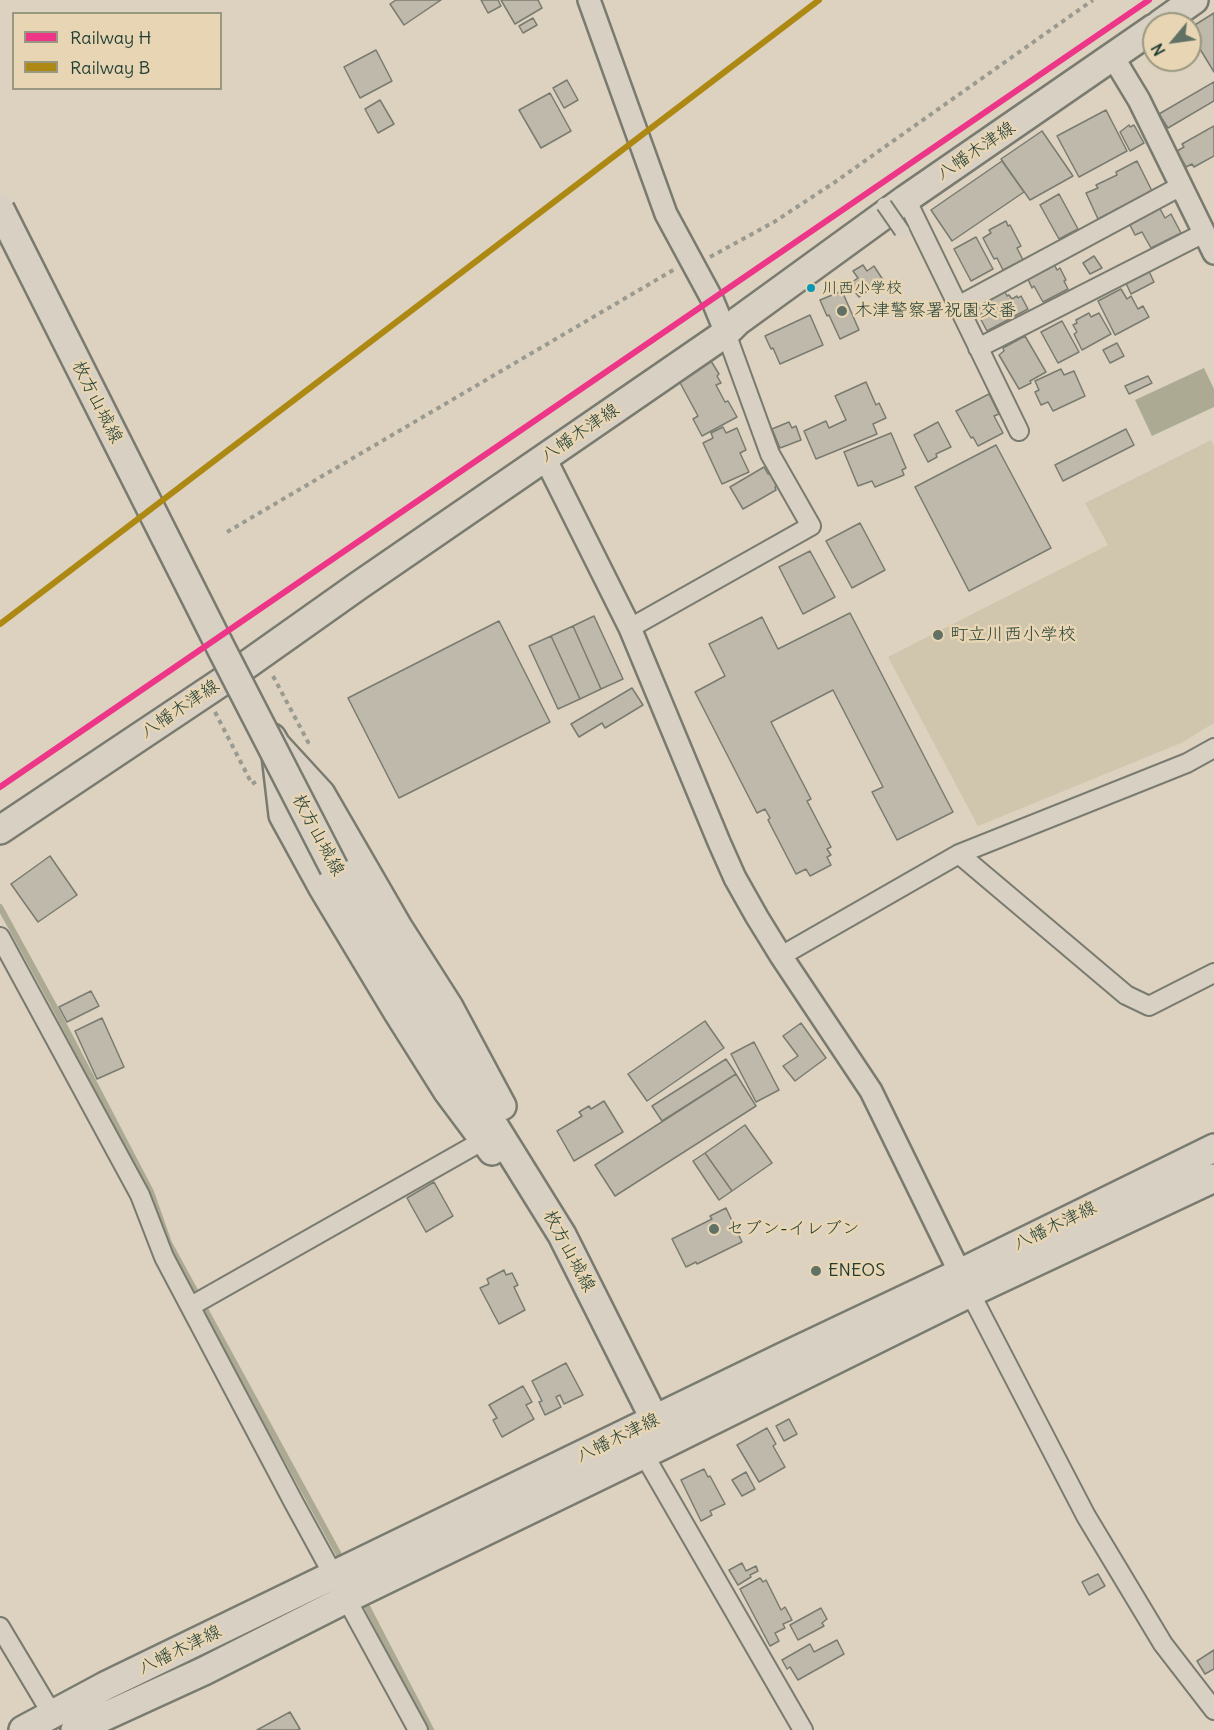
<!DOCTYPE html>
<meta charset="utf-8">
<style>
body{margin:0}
#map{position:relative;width:1214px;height:1730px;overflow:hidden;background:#dcd2bf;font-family:Delius,sans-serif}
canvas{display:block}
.legend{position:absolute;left:12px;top:12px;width:210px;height:78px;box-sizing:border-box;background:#e8d5b3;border:2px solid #989880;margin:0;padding:8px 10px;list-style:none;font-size:18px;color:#1f3d34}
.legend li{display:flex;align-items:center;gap:12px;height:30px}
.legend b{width:30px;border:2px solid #989880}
.north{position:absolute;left:1142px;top:12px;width:60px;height:60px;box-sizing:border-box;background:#e8d5b3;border:2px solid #989880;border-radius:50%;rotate:241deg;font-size:16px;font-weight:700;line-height:24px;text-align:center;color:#1f3d34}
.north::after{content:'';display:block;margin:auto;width:21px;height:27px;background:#617165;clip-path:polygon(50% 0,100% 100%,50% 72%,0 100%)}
</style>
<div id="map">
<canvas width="1214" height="1730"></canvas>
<ul class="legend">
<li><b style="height:8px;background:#ee3689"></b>Railway H</li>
<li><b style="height:8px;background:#ad8914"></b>Railway B</li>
</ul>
<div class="north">N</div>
</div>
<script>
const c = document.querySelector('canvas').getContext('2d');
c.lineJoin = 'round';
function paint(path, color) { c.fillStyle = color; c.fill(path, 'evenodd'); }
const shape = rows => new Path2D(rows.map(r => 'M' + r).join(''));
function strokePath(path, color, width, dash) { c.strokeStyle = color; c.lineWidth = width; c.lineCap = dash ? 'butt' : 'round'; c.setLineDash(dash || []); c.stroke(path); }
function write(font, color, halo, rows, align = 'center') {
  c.font = font + ' Delius,"Klee One",sans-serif'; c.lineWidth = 5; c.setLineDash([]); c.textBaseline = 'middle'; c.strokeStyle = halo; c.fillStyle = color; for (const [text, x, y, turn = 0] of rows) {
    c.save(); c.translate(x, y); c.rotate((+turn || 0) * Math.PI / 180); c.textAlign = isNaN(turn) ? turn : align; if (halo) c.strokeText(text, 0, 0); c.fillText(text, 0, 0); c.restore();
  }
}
const green = shape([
 [1211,440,1214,446,1214,723,1181,743,978,826,888,657,1108,545,1085,503]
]);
const water = shape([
 [1204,368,1214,389,1214,407,1152,436,1135,400]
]);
const stream = shape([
 [0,907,53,1004,151,1192,169,1243,343,1562],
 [362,1597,431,1730]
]);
const building = shape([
 [396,0,441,0,404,25,390,4,396,0],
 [481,0,498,0,501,6,488,13,481,0],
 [501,0,538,0,542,8,515,24,501,0],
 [1214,13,1214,72,1200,49,1192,54,1190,51,1190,28,1214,13],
 [533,18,537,25,523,33,519,26,533,18],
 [376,50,392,81,360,98,344,67,376,50],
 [567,80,578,100,564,108,553,88,567,80],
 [1214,82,1214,101,1168,128,1159,114,1214,82],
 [550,93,571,131,541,148,519,110,550,93],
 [380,100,394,124,378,133,365,109,380,100],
 [1106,110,1127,151,1079,177,1057,136,1106,110],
 [1129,125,1130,127,1134,125,1144,143,1130,151,1120,132,1129,125],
 [1214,126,1214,156,1194,167,1192,164,1186,167,1177,151,1184,147,1182,144,1214,126],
 [1042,131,1073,176,1030,200,1001,159,1042,131],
 [1002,161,1024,192,952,241,931,210,1002,161],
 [1137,161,1152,191,1098,219,1086,193,1098,188,1096,185,1117,175,1116,172,1137,161],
 [1059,194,1078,229,1059,239,1040,205,1059,194],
 [1159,207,1165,218,1171,214,1181,233,1151,248,1142,232,1135,235,1129,223,1159,207],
 [1006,221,1008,226,1010,225,1021,246,1017,248,1023,260,1003,270,997,258,994,259,983,238,991,233,989,230,1006,221],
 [976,237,993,269,971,281,954,249,976,237],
 [1094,256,1102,268,1090,274,1083,263,1094,256],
 [1053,262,1057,270,1060,268,1066,280,1064,281,1068,289,1043,302,1034,286,1032,288,1026,275,1053,262],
 [863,265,867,271,874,266,883,280,859,297,849,284,858,278,853,271,863,265],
 [1147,267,1154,282,1131,294,1124,279,1147,267],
 [1003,288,1007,296,1009,295,1012,299,1017,296,1018,298,1021,296,1028,309,987,331,979,316,982,314,977,303,1003,288],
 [1121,289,1127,299,1131,296,1138,309,1143,306,1149,317,1115,335,1098,301,1121,289],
 [842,291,859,330,840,339,829,315,827,316,820,300,842,291],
 [1089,313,1091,317,1099,313,1111,334,1082,350,1074,334,1077,332,1073,325,1077,323,1076,320,1089,313],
 [810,315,823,345,780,364,773,348,771,349,765,336,810,315],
 [1062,321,1079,352,1058,363,1041,332,1062,321],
 [1025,336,1046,372,1030,381,1031,383,1019,389,999,355,1004,351,1003,348,1025,336],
 [1117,343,1124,356,1110,363,1103,350,1117,343],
 [711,361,719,374,717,376,721,383,716,385,725,402,728,401,737,417,702,436,693,419,698,416,678,379,711,361],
 [1061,369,1064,375,1074,371,1085,396,1053,411,1048,402,1041,405,1035,392,1039,390,1035,381,1061,369],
 [1148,376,1152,383,1129,394,1125,386,1148,376],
 [866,382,876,405,879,403,886,418,873,424,877,434,816,459,804,431,826,421,829,428,846,420,835,396,866,382],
 [989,394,999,414,994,416,1003,433,978,446,973,437,971,438,956,411,989,394],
 [789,422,792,428,796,426,801,440,780,448,772,429,789,422],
 [938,422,951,447,936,454,937,457,928,462,914,435,938,422],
 [723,427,726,433,737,428,746,450,740,453,749,472,722,484,703,443,713,438,711,433,723,427],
 [1126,429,1134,445,1063,481,1055,465,1126,429],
 [891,433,906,468,902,470,904,475,875,487,872,481,858,486,844,452,891,433],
 [996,445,1051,548,969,591,915,487,996,445],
 [764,467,768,474,770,473,777,485,775,487,776,490,743,509,730,487,764,467],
 [860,523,885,570,852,588,826,541,860,523],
 [810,551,835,597,803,614,779,567,810,551],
 [850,613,953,812,897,840,872,792,883,787,833,690,771,722,811,799,807,801,831,847,827,849,831,855,827,857,831,865,810,876,806,869,796,874,768,820,770,818,765,809,757,813,695,692,725,676,709,644,762,617,778,649,850,613],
 [594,616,623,679,601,689,573,626,594,616],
 [499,621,550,722,399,798,348,698,499,621],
 [573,626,601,689,580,699,551,636,573,626],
 [551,636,580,699,558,709,529,646,551,636],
 [632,688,643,705,605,728,602,723,579,737,571,724,632,688],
 [50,856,77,895,38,922,11,884,50,856],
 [91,991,99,1006,67,1022,59,1007,91,991],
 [102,1018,124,1067,97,1079,75,1031,102,1018],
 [705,1021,724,1048,647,1101,628,1074,705,1021],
 [801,1023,826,1058,795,1081,783,1066,798,1056,783,1036,801,1023],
 [754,1042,779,1090,756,1102,731,1054,754,1042],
 [726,1059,736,1074,662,1121,652,1106,726,1059],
 [736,1074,756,1106,615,1196,595,1165,736,1074],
 [604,1101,623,1132,574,1161,557,1131,582,1116,579,1112,589,1106,591,1109,604,1101],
 [745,1125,772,1163,732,1191,705,1153,745,1125],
 [705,1153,732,1191,719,1200,693,1161,705,1153],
 [434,1182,453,1216,426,1232,407,1198,434,1182],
 [726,1208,742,1242,697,1264,696,1262,686,1267,672,1239,712,1219,710,1216,726,1208],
 [504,1270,506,1275,512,1273,518,1285,514,1287,525,1310,499,1324,480,1288,489,1284,487,1279,504,1270],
 [566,1363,583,1395,564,1404,560,1395,556,1397,561,1407,545,1415,539,1402,542,1401,532,1381,566,1363],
 [523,1386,532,1402,526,1405,534,1419,502,1437,493,1420,497,1418,489,1405,523,1386],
 [789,1419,797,1434,784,1441,776,1426,789,1419],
 [767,1428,776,1444,773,1446,785,1467,759,1482,737,1445,767,1428],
 [704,1469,708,1477,710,1476,725,1504,710,1511,712,1515,701,1521,681,1480,704,1469],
 [746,1472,755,1489,742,1496,732,1480,746,1472],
 [742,1563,746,1571,756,1566,758,1571,750,1575,751,1577,738,1585,729,1570,742,1563],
 [1098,1574,1105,1586,1089,1595,1082,1582,1098,1574],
 [760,1578,763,1582,766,1580,781,1610,785,1607,792,1620,783,1624,785,1628,775,1633,779,1641,770,1646,740,1589,760,1578],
 [821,1608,827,1619,822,1623,824,1626,798,1640,790,1625,821,1608],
 [837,1640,844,1654,798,1680,790,1667,787,1669,782,1660,810,1644,814,1652,837,1640],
 [1214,1650,1214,1669,1205,1674,1197,1661,1214,1650],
 [290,1712,300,1729,297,1730,257,1730,290,1712]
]);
const path = shape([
 [710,257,774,222,835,182,1093,0],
 [227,532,675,269],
 [273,676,308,742,305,743],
 [215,712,252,784,257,781]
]);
const minor = shape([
 [906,199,1019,431],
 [958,306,1181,186],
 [978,348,1204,233],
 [630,628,811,526,770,454,726,333],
 [959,854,1126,995,1149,1006,1214,973],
 [0,937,140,1195,164,1257,294,1503,418,1730],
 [781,956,959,854,1187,763,1214,748],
 [966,1285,1086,1516,1163,1644,1214,1710],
 [191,1306,484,1140],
 [639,1446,803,1730],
 [0,1627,52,1714]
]);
const tertiary = shape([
 [589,0,666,214,712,299,726,333],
 [1113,57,1139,100,1214,253],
 [545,458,630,628,719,842,735,878,757,917,781,956,871,1091,960,1273]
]);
const primary = shape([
 [1160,24,1194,0],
 [272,738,276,745,321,794,398,927,449,1007,502,1106],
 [276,755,283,815,323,888,397,1011,448,1092,492,1151],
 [0,830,238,671,358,586,726,333,738,321,906,199,1154,28],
 [334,868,562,1235,662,1434],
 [23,1730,105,1686,785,1356,960,1273,1214,1148],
 [75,1730,204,1671,346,1599,667,1443,970,1293,1214,1178]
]);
const pedestrianBridge = shape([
 [884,205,902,231]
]);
const primaryBridge = shape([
 [0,209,223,652,334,868]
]);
const rail1 = shape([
 [0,787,1149,0]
]);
const rail2 = shape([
 [0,624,819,0]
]);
const markers = [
 [811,288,5,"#0599b7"],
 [842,311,6,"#617165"],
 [938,635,6,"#617165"],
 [714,1229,6,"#617165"],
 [816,1271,6,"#617165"]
];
const busNames = [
 ["川西小学校",822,288]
];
const streetNames = [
 ["八幡木津線",976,151,-34],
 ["枚方山城線",97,402,63],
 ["八幡木津線",580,433,-34],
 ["八幡木津線",180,709,-34],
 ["枚方山城線",318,835,62],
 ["八幡木津線",1055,1226,-26],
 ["枚方山城線",569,1251,62],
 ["八幡木津線",618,1438,-26],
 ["八幡木津線",180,1650,-26]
];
const poiNames = [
 ["木津警察署祝園交番",854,311],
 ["町立川西小学校",950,635],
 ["セブン-イレブン",726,1229],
 ["ENEOS",828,1271]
];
paint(green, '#d0c6ad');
paint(water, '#adaa94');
strokePath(stream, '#adaa94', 6);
paint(building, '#beb9ab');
strokePath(building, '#7a7b70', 1.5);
strokePath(minor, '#7a7b70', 22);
strokePath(tertiary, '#7a7b70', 26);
strokePath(primary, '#7a7b70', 32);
strokePath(path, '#9b9a90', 4, [4.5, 4.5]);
strokePath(minor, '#d8d0c3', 18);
strokePath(tertiary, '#d8d0c3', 21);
strokePath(primary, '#d8d0c3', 27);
strokePath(pedestrianBridge, '#7a7b70', 18, []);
strokePath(primaryBridge, '#7a7b70', 32, []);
strokePath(pedestrianBridge, '#d8d0c3', 14);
strokePath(primaryBridge, '#d8d0c3', 27);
strokePath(rail1, '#ee3689', 6);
strokePath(rail2, '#ad8914', 6);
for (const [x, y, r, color] of markers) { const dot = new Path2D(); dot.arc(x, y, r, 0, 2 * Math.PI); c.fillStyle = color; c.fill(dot); strokePath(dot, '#e8d5b3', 2); }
write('16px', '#1f3d34', '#e8d5b3', busNames, 'left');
write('18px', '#1f3d34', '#e8d5b3', streetNames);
write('18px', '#1f3d34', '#e8d5b3', poiNames, 'left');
</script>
